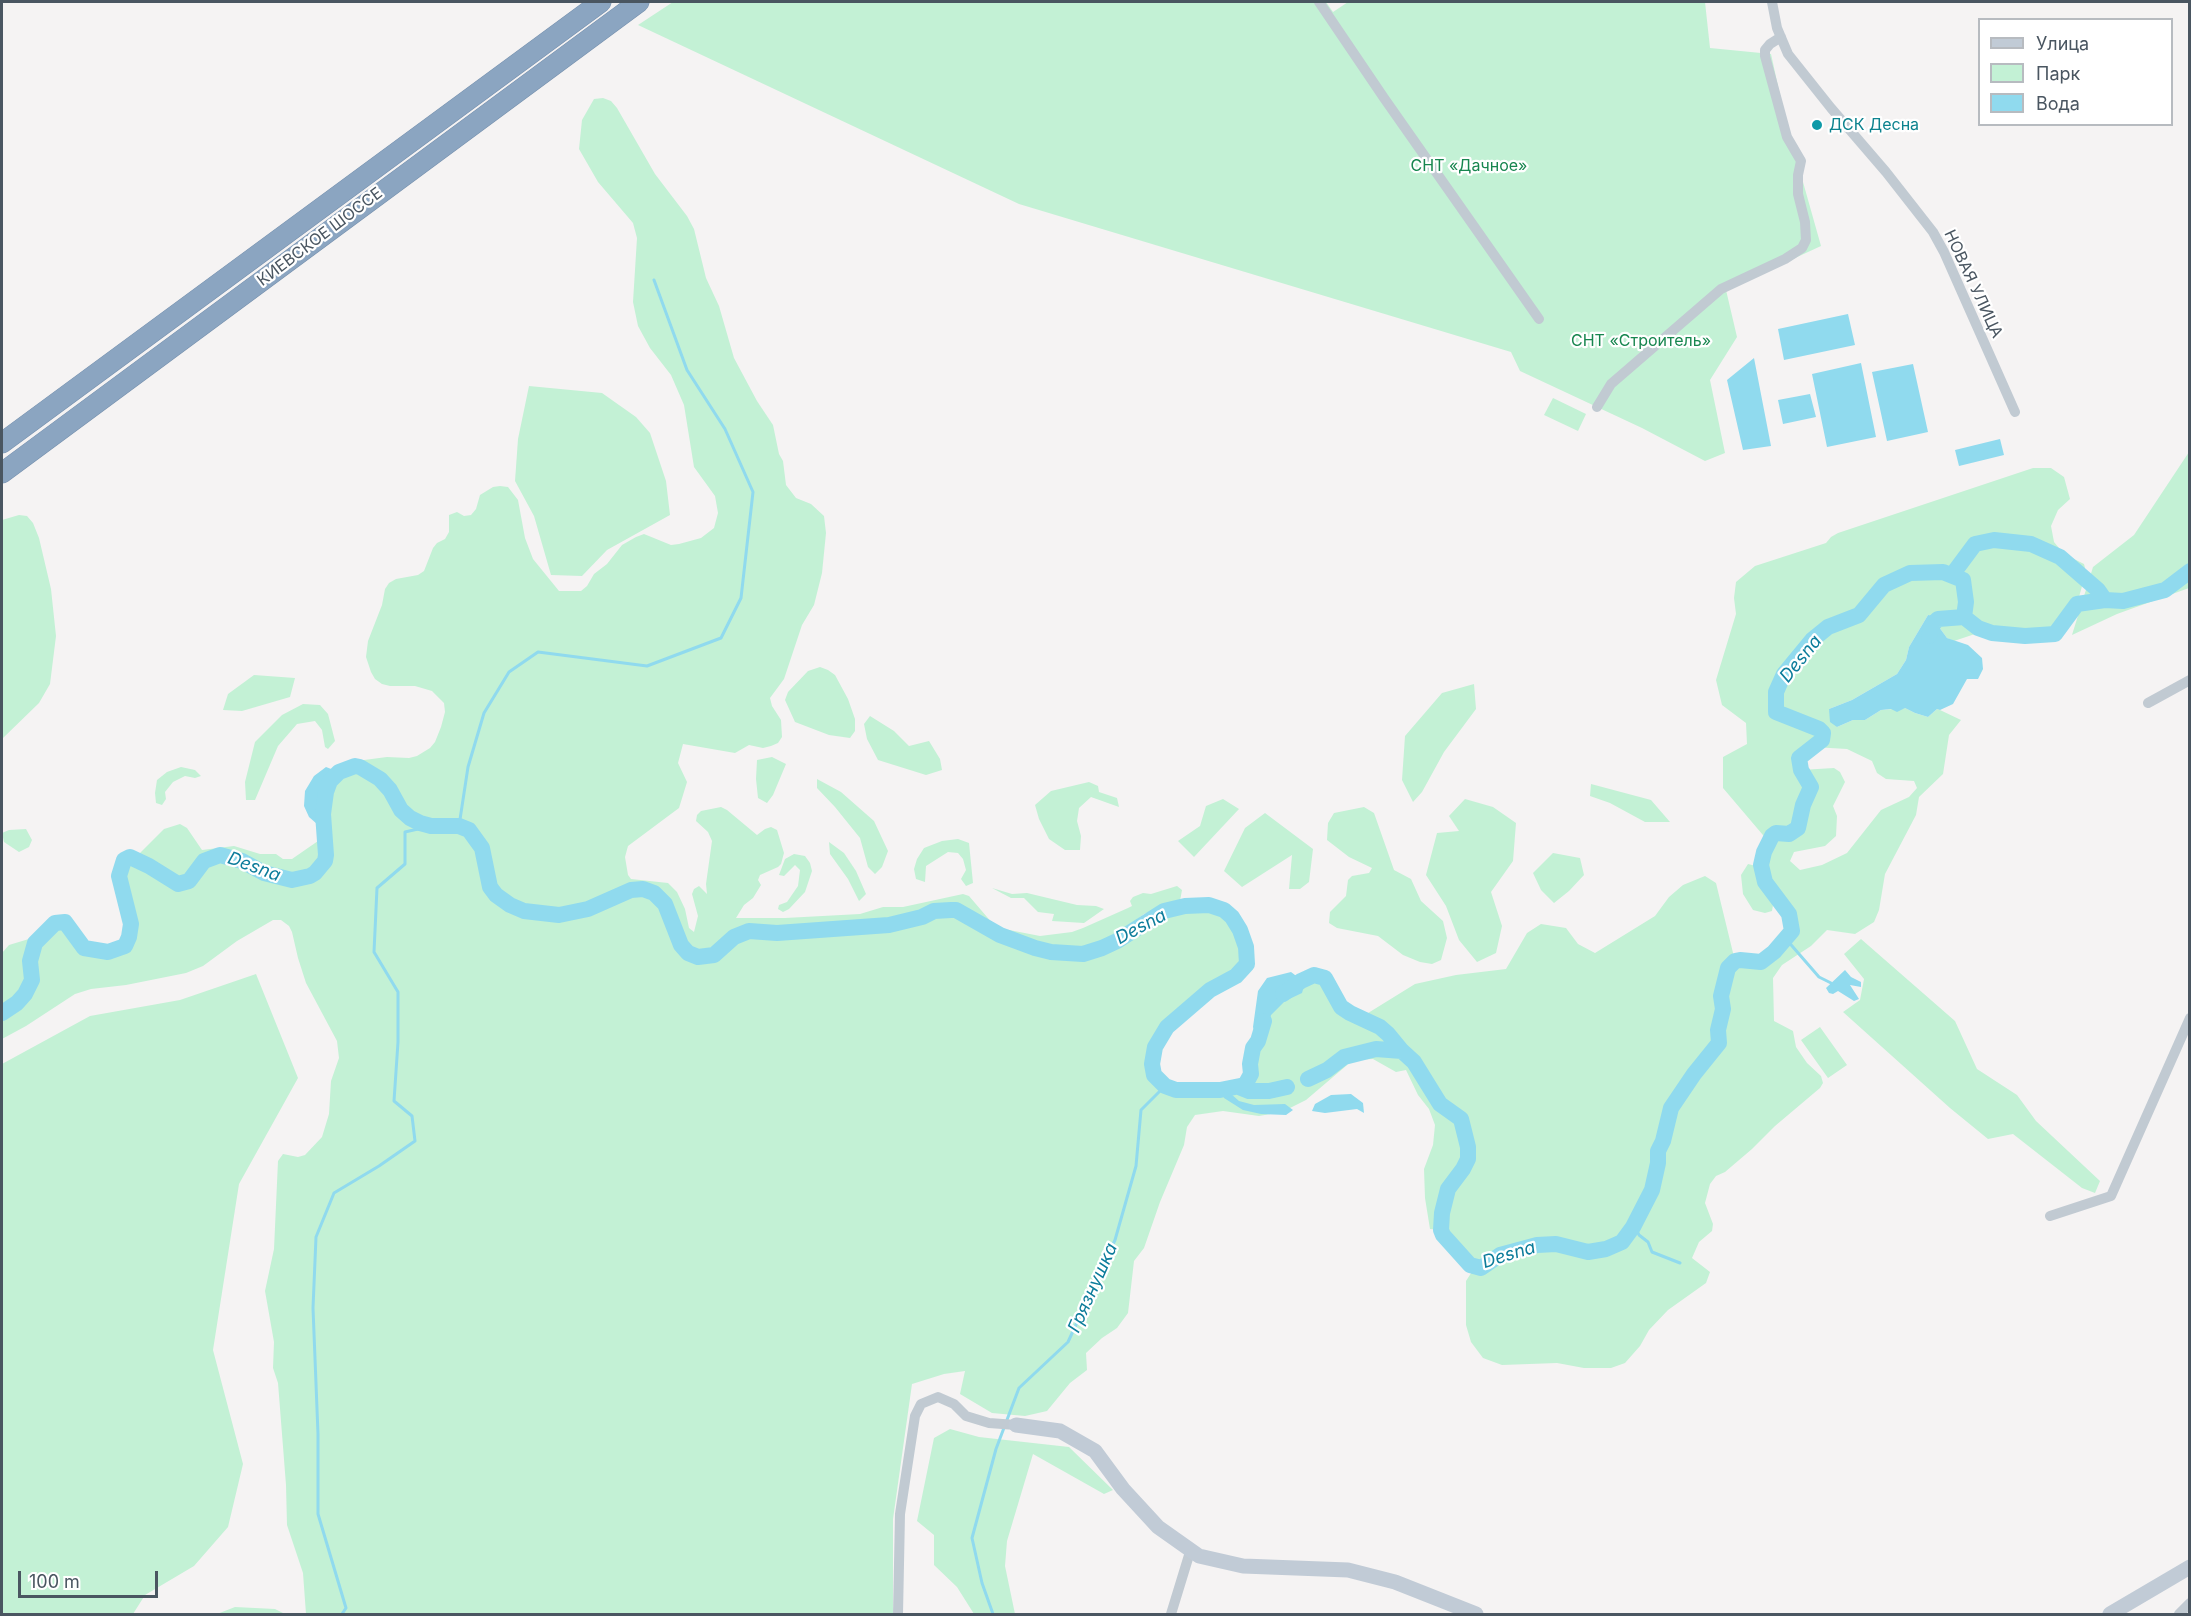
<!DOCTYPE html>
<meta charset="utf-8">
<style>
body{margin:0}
#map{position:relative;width:2191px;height:1616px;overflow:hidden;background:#f5f3f3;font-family:Inter,sans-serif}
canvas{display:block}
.frame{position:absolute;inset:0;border:3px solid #4a5661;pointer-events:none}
.legend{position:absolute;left:1978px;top:18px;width:195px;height:108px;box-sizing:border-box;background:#fff;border:2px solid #b7bbc0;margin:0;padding:8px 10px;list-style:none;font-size:18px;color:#4a5661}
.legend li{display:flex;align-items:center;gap:12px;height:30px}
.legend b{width:30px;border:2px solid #b7bbc0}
.scale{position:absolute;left:18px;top:1571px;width:140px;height:27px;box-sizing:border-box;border:3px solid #4a5661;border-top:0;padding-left:8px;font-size:18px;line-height:21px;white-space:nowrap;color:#4a5661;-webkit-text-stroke:4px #fff;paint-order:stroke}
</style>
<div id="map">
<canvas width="2191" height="1616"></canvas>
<div class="frame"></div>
<ul class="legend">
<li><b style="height:8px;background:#c1cbd6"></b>Улица</li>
<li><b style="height:16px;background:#c3f1d5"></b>Парк</li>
<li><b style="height:16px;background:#90daee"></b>Вода</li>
</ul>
<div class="scale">100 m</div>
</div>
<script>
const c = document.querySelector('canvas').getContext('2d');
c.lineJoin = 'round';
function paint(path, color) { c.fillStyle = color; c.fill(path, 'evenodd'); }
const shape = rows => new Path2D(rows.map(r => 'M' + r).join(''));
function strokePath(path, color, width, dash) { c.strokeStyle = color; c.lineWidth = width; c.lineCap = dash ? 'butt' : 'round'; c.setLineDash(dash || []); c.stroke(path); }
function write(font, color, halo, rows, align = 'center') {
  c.font = font + ' Inter,sans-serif'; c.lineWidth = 4.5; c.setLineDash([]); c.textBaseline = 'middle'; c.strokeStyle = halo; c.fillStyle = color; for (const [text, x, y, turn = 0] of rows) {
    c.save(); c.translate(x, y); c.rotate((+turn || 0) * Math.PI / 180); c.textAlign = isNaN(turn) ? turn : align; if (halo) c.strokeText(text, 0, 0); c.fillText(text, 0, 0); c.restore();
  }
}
const green = shape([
 [673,2,1326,2,1333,12,1348,2,1705,2,1710,48,1771,54,1785,118,1821,246,1726,290,1737,337,1710,380,1725,453,1705,461,1642,428,1520,371,1511,352,1019,204,638,25],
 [603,98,611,101,617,108,655,174,687,216,694,229,706,278,719,306,734,358,757,401,773,425,779,454,783,461,786,485,796,498,811,504,824,516,826,533,822,573,814,605,802,625,784,679,770,698,772,706,781,720,782,737,778,743,771,746,763,748,749,745,735,753,683,744,678,763,687,782,679,808,628,846,625,857,628,875,631,879,668,883,677,892,685,909,689,928,694,932,698,916,692,894,694,889,699,886,707,894,706,884,712,841,708,832,696,821,697,815,701,811,721,807,727,810,757,835,765,829,771,827,777,830,784,853,781,864,778,867,760,875,758,880,761,885,753,898,744,905,736,918,785,918,860,914,883,907,903,907,963,894,969,896,993,924,1004,929,1040,936,1072,932,1083,928,1128,908,1132,906,1130,901,1133,897,1143,893,1151,894,1177,886,1182,890,1180,901,1144,914,1131,924,1118,940,1164,911,1185,906,1209,905,1224,910,1232,917,1243,936,1247,959,1247,964,1241,973,1210,990,1167,1027,1162,1033,1154,1053,1152,1064,1154,1075,1165,1086,1176,1090,1220,1090,1245,1085,1251,1074,1250,1064,1253,1048,1258,1040,1268,1006,1301,981,1314,975,1325,978,1341,1007,1360,1018,1415,984,1456,975,1506,969,1527,933,1541,924,1566,928,1578,944,1595,953,1655,916,1669,897,1683,885,1705,876,1716,883,1735,961,1746,960,1755,963,1761,962,1778,948,1792,931,1792,925,1786,909,1777,900,1777,897,1765,882,1761,865,1768,841,1723,788,1723,757,1747,744,1746,723,1722,705,1716,680,1736,614,1734,598,1736,582,1755,566,1826,543,1831,537,1838,533,2033,468,2051,468,2064,477,2070,499,2058,510,2051,526,2054,542,2064,554,2084,564,2086,572,2077,604,2055,634,2025,636,1992,633,1979,628,1978,633,1954,641,1947,638,1939,627,1938,619,1928,615,1909,647,1906,660,1897,674,1852,700,1829,709,1837,727,1853,720,1865,720,1881,710,1905,708,1915,713,1928,717,1937,709,1940,710,1961,720,1949,735,1943,774,1919,797,1916,815,1885,874,1879,910,1874,922,1855,934,1827,930,1811,946,1782,965,1773,978,1774,1021,1793,1031,1796,1047,1807,1063,1821,1076,1823,1083,1820,1088,1775,1126,1752,1149,1725,1172,1716,1176,1710,1184,1705,1203,1713,1224,1712,1231,1699,1242,1692,1258,1710,1272,1706,1283,1668,1310,1649,1330,1640,1346,1625,1363,1611,1368,1584,1368,1557,1363,1502,1365,1483,1358,1471,1342,1466,1325,1466,1281,1475,1267,1466,1262,1443,1235,1441,1230,1430,1229,1425,1198,1424,1169,1433,1145,1435,1125,1429,1109,1418,1095,1406,1070,1396,1072,1373,1059,1353,1060,1306,1100,1282,1112,1259,1116,1223,1111,1195,1115,1187,1127,1184,1145,1160,1202,1144,1248,1134,1261,1128,1313,1117,1328,1102,1338,1086,1353,1087,1370,1070,1383,1047,1411,1025,1416,992,1413,960,1394,965,1371,944,1374,912,1384,893,1519,893,1614,306,1614,303,1573,287,1525,286,1485,278,1383,273,1368,274,1342,265,1291,274,1249,278,1161,283,1154,298,1157,305,1155,322,1137,329,1114,331,1081,339,1058,337,1041,306,983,298,958,292,932,289,926,281,920,273,920,237,941,203,966,186,973,126,985,91,989,75,994,26,1026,2,1039,2,953,9,945,42,935,55,923,60,922,65,922,85,948,108,952,120,949,125,946,129,937,131,924,119,876,122,865,124,860,130,857,135,858,164,829,180,824,187,828,202,850,234,846,260,854,276,854,283,859,292,859,318,841,326,842,323,814,326,792,330,781,339,772,355,766,360,767,364,760,387,757,409,758,417,756,430,748,435,742,441,727,445,712,444,703,432,691,415,686,390,686,382,684,375,679,371,672,366,657,368,641,382,605,385,589,389,583,396,579,418,575,424,571,433,548,437,543,445,539,449,532,449,515,457,512,464,516,471,515,476,509,480,495,493,487,500,486,508,487,518,500,525,538,533,559,559,591,581,591,587,586,594,574,607,564,622,545,636,537,644,534,671,545,679,544,701,538,714,528,718,513,715,496,694,467,684,405,671,375,650,348,638,326,633,302,637,238,633,223,598,182,579,149,582,120,594,99],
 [1813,747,1847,749,1872,761,1877,773,1886,779,1914,781,1917,788,1909,797,1881,810,1847,853,1822,865,1800,870,1790,861,1794,852,1825,846,1836,836,1837,816,1833,806,1845,782,1840,772,1834,768,1801,770,1799,758],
 [529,386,602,393,636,417,650,433,666,481,670,515,607,550,582,576,551,575,534,516,515,481,518,439],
 [1553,398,1586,414,1578,431,1544,415],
 [2189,452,2189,588,2117,614,2072,635,2093,567,2134,535],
 [19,515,27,516,33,523,39,538,51,589,56,636,50,684,39,703,2,739,2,520],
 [820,667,828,670,835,675,848,699,855,719,855,731,850,738,829,735,795,722,785,700,788,692,808,671],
 [254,675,295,678,290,697,242,711,223,710,228,694],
 [1474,684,1476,709,1444,752,1422,792,1413,802,1402,780,1405,736,1442,693],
 [303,704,320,705,328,714,335,741,328,749,325,747,322,730,315,721,297,724,278,746,255,800,246,800,245,782,255,742,282,715],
 [870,716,894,731,909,746,929,741,940,759,942,770,926,775,878,760,867,739,864,724],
 [772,757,786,764,773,795,767,803,758,798,756,779,757,760],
 [181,767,195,770,201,776,195,778,185,776,173,782,165,792,166,799,162,805,156,803,155,793,157,780,167,772],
 [817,779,841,792,874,821,888,851,882,867,875,874,868,867,860,838,835,807,817,788],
 [1089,782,1098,786,1099,792,1117,798,1119,807,1091,797,1079,808,1077,821,1081,836,1080,850,1065,850,1049,839,1039,819,1035,805,1051,791],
 [1591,784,1651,800,1670,822,1645,822,1610,803,1590,796],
 [1223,799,1239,809,1194,857,1178,841,1200,826,1206,806],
 [1465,799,1493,807,1516,823,1513,861,1491,892,1502,926,1496,953,1477,962,1459,940,1446,906,1426,875,1437,833,1459,831,1449,816],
 [1364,807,1374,813,1394,870,1411,879,1421,901,1443,921,1447,938,1441,960,1432,964,1420,962,1403,955,1378,936,1337,928,1329,923,1330,912,1346,896,1348,880,1352,876,1369,873,1372,868,1349,857,1327,840,1328,823,1334,813],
 [1265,813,1313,849,1309,882,1300,889,1289,889,1292,855,1242,887,1224,871,1245,828],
 [26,829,32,840,29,847,19,852,4,842,2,833,9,830],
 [958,839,969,843,973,883,966,886,961,879,966,870,963,859,958,853,948,852,926,866,925,882,916,879,914,869,917,859,924,848,942,841],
 [829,842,844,853,856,871,866,894,859,901,848,879,830,854],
 [1553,853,1580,858,1584,875,1569,891,1554,903,1541,890,1533,873],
 [794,854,805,856,810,863,812,871,805,892,789,909,783,912,778,909,779,905,787,902,798,886,800,870,795,865,784,876,779,875,785,859],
 [1748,864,1756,866,1764,889,1774,899,1772,911,1765,913,1753,910,1743,894,1741,875],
 [992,888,1012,894,1027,893,1077,905,1096,906,1104,909,1084,923,1052,921,1054,914,1038,912,1024,898,1011,898],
 [1861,939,1955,1021,1977,1069,2017,1095,2036,1121,2100,1181,2095,1193,2082,1188,2013,1134,1988,1139,1950,1108,1843,1012,1860,1000,1864,979,1844,954],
 [256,974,298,1078,239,1184,213,1350,243,1464,228,1527,194,1566,145,1595,133,1614,2,1614,2,1064,90,1016,180,1000],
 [1820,1027,1847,1065,1828,1078,1801,1040],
 [950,1429,979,1437,1069,1447,1113,1490,1104,1494,1033,1454,1007,1541,1005,1566,1015,1614,974,1614,957,1587,934,1565,934,1535,917,1521,934,1438],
 [235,1607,275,1609,285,1614,217,1614]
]);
const water = shape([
 [1848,314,1855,345,1784,360,1778,329],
 [1754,358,1771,446,1743,450,1727,380],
 [1861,363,1876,437,1827,447,1812,374],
 [1913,364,1928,432,1887,441,1872,372],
 [1810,394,1816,417,1783,424,1778,400],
 [2000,439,2004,455,1959,466,1955,450],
 [1928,615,1935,616,1938,619,1939,627,1947,638,1968,645,1982,658,1983,669,1978,679,1967,679,1953,704,1940,710,1937,709,1928,717,1915,713,1905,708,1897,712,1891,709,1881,710,1865,720,1853,720,1837,727,1830,722,1829,709,1852,700,1897,674,1906,660,1909,647],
 [326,767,339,772,330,781,326,792,324,803,324,825,317,824,309,817,304,806,305,791,314,776],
 [1845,970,1851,977,1861,982,1861,987,1850,985,1859,999,1854,1001,1838,991,1833,994,1829,993,1826,988],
 [1291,972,1303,981,1301,981,1304,986,1302,993,1285,1001,1271,1015,1265,1037,1258,1041,1253,1027,1258,991,1267,978],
 [1223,1094,1231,1094,1239,1101,1254,1105,1285,1104,1293,1110,1286,1115,1261,1114,1243,1110,1224,1098],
 [1351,1094,1363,1103,1364,1113,1357,1109,1325,1113,1312,1111,1315,1104,1331,1095]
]);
const stream = shape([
 [459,826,468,767,484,713,509,672,538,652,647,666,721,638,741,598,753,492,725,429,687,370,654,280],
 [1786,939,1819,977,1831,983],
 [1634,1224,1639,1235,1648,1242,1652,1252,1680,1263],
 [342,1614,346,1608,318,1514,318,1434,313,1308,316,1237,334,1193,379,1166,415,1141,412,1116,394,1101,398,1042,398,992,374,952,377,888,405,864,405,832,431,826],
 [993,1614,982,1583,972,1538,996,1449,1019,1388,1068,1342,1115,1240,1136,1166,1141,1110,1165,1086]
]);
const river = shape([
 [1952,575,1975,544,1994,540,2031,544,2060,557,2098,590,2105,600],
 [1929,636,1932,625,1938,619,1964,617],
 [1283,994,1301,981,1314,975,1325,978,1341,1007,1350,1013,1380,1027,1388,1034,1402,1051,1414,1062,1440,1104,1461,1119,1468,1147,1468,1159,1463,1169,1448,1189,1442,1213,1441,1230,1443,1235,1470,1265,1481,1268,1500,1255,1537,1245,1556,1244,1588,1252,1606,1249,1622,1242,1633,1227,1652,1190,1658,1163,1658,1151,1663,1141,1671,1108,1694,1074,1719,1043,1718,1030,1723,1009,1721,996,1728,968,1735,961,1740,960,1761,962,1774,952,1792,931,1789,914,1765,882,1761,865,1764,852,1772,836,1776,833,1789,834,1798,828,1803,805,1811,787,1801,770,1799,758,1822,740,1823,733,1819,729,1776,712,1776,692,1784,674,1812,640,1828,627,1859,615,1884,585,1910,573,1943,572,1963,580,1966,602,1964,617,1978,628,1992,633,2025,636,2055,634,2077,604,2105,600,2123,601,2165,590,2190,571],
 [2,1013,17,1003,25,994,32,980,30,961,35,943,55,923,65,922,84,948,108,952,125,946,129,937,131,924,119,876,124,860,130,857,149,866,178,884,189,881,204,861,220,855,242,861,264,873,292,880,310,876,315,873,325,861,326,855,323,814,326,792,330,781,339,772,355,766,360,767,380,779,390,790,401,810,410,818,420,823,431,826,459,826,469,830,482,848,490,887,496,895,510,905,524,911,559,915,588,909,631,890,643,889,654,893,665,904,681,945,688,953,698,957,714,955,734,937,749,931,777,933,889,925,922,917,934,911,951,910,956,910,1000,935,1035,948,1051,952,1083,954,1102,948,1117,941,1164,911,1185,906,1209,905,1224,910,1232,917,1240,930,1246,947,1247,964,1236,976,1210,990,1167,1027,1155,1047,1152,1064,1154,1075,1165,1086,1176,1090,1220,1090,1245,1085,1251,1074,1250,1064,1253,1048,1258,1041,1264,1021],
 [1308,1079,1327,1070,1344,1057,1376,1049,1402,1051],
 [1239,1087,1249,1091,1269,1091,1287,1087]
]);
const street = shape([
 [1319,2,1384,98,1539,319],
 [1772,2,1777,28,1788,54,1831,108,1886,172,1933,232,1944,252,2015,412],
 [1597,407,1611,384,1721,289,1785,259,1802,248,1806,240,1805,222,1798,194,1798,175,1801,161,1787,137,1765,56,1765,50,1770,44,1781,37],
 [2148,703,2190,680],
 [2050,1216,2111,1196,2190,1018],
 [898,1614,900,1514,915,1416,921,1404,938,1397,954,1404,966,1416,989,1423,1016,1425],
 [1171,1614,1190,1552],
 [2179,1614,2190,1603]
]);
const secondary = shape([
 [1016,1425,1060,1431,1095,1451,1123,1489,1158,1527,1199,1556,1243,1566,1348,1570,1395,1582,1476,1614],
 [2110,1614,2190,1567]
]);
const highway = shape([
 [2,443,601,2],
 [2,473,639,2]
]);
const markers = [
 [1817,125,6,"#0f9aa8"]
];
const cultureNames = [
 ["ДСК Десна",1829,125]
];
const parkNames = [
 ["СНТ «Дачное»",1469,166],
 ["СНТ «Строитель»",1641,341]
];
const streetNames = [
 ["КИЕВСКОЕ ШОССЕ",320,237,-37],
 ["НОВАЯ УЛИЦА",1973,284,65]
];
const waterNames = [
 ["Desna",1801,659,-51],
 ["Desna",254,867,20],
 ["Desna",1141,927,-28],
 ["Desna",1509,1255,-17],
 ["Грязнушка",1093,1288,-66]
];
paint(green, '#c3f1d5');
paint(water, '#90daee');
strokePath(stream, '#90daee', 3);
strokePath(river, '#90daee', 16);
strokePath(highway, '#7690ad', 21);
strokePath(street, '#c1cad2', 10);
strokePath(secondary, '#c1cbd6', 15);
strokePath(highway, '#8ba5c1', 20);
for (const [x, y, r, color] of markers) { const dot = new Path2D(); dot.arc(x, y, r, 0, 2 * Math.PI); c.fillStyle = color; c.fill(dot); strokePath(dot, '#fff', 2); }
write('16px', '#0d838f', '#fff', cultureNames, 'left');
write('16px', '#17864f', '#fff', parkNames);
write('16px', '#4a5661', '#fff', streetNames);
write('italic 18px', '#0c7c9b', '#fff', waterNames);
</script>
